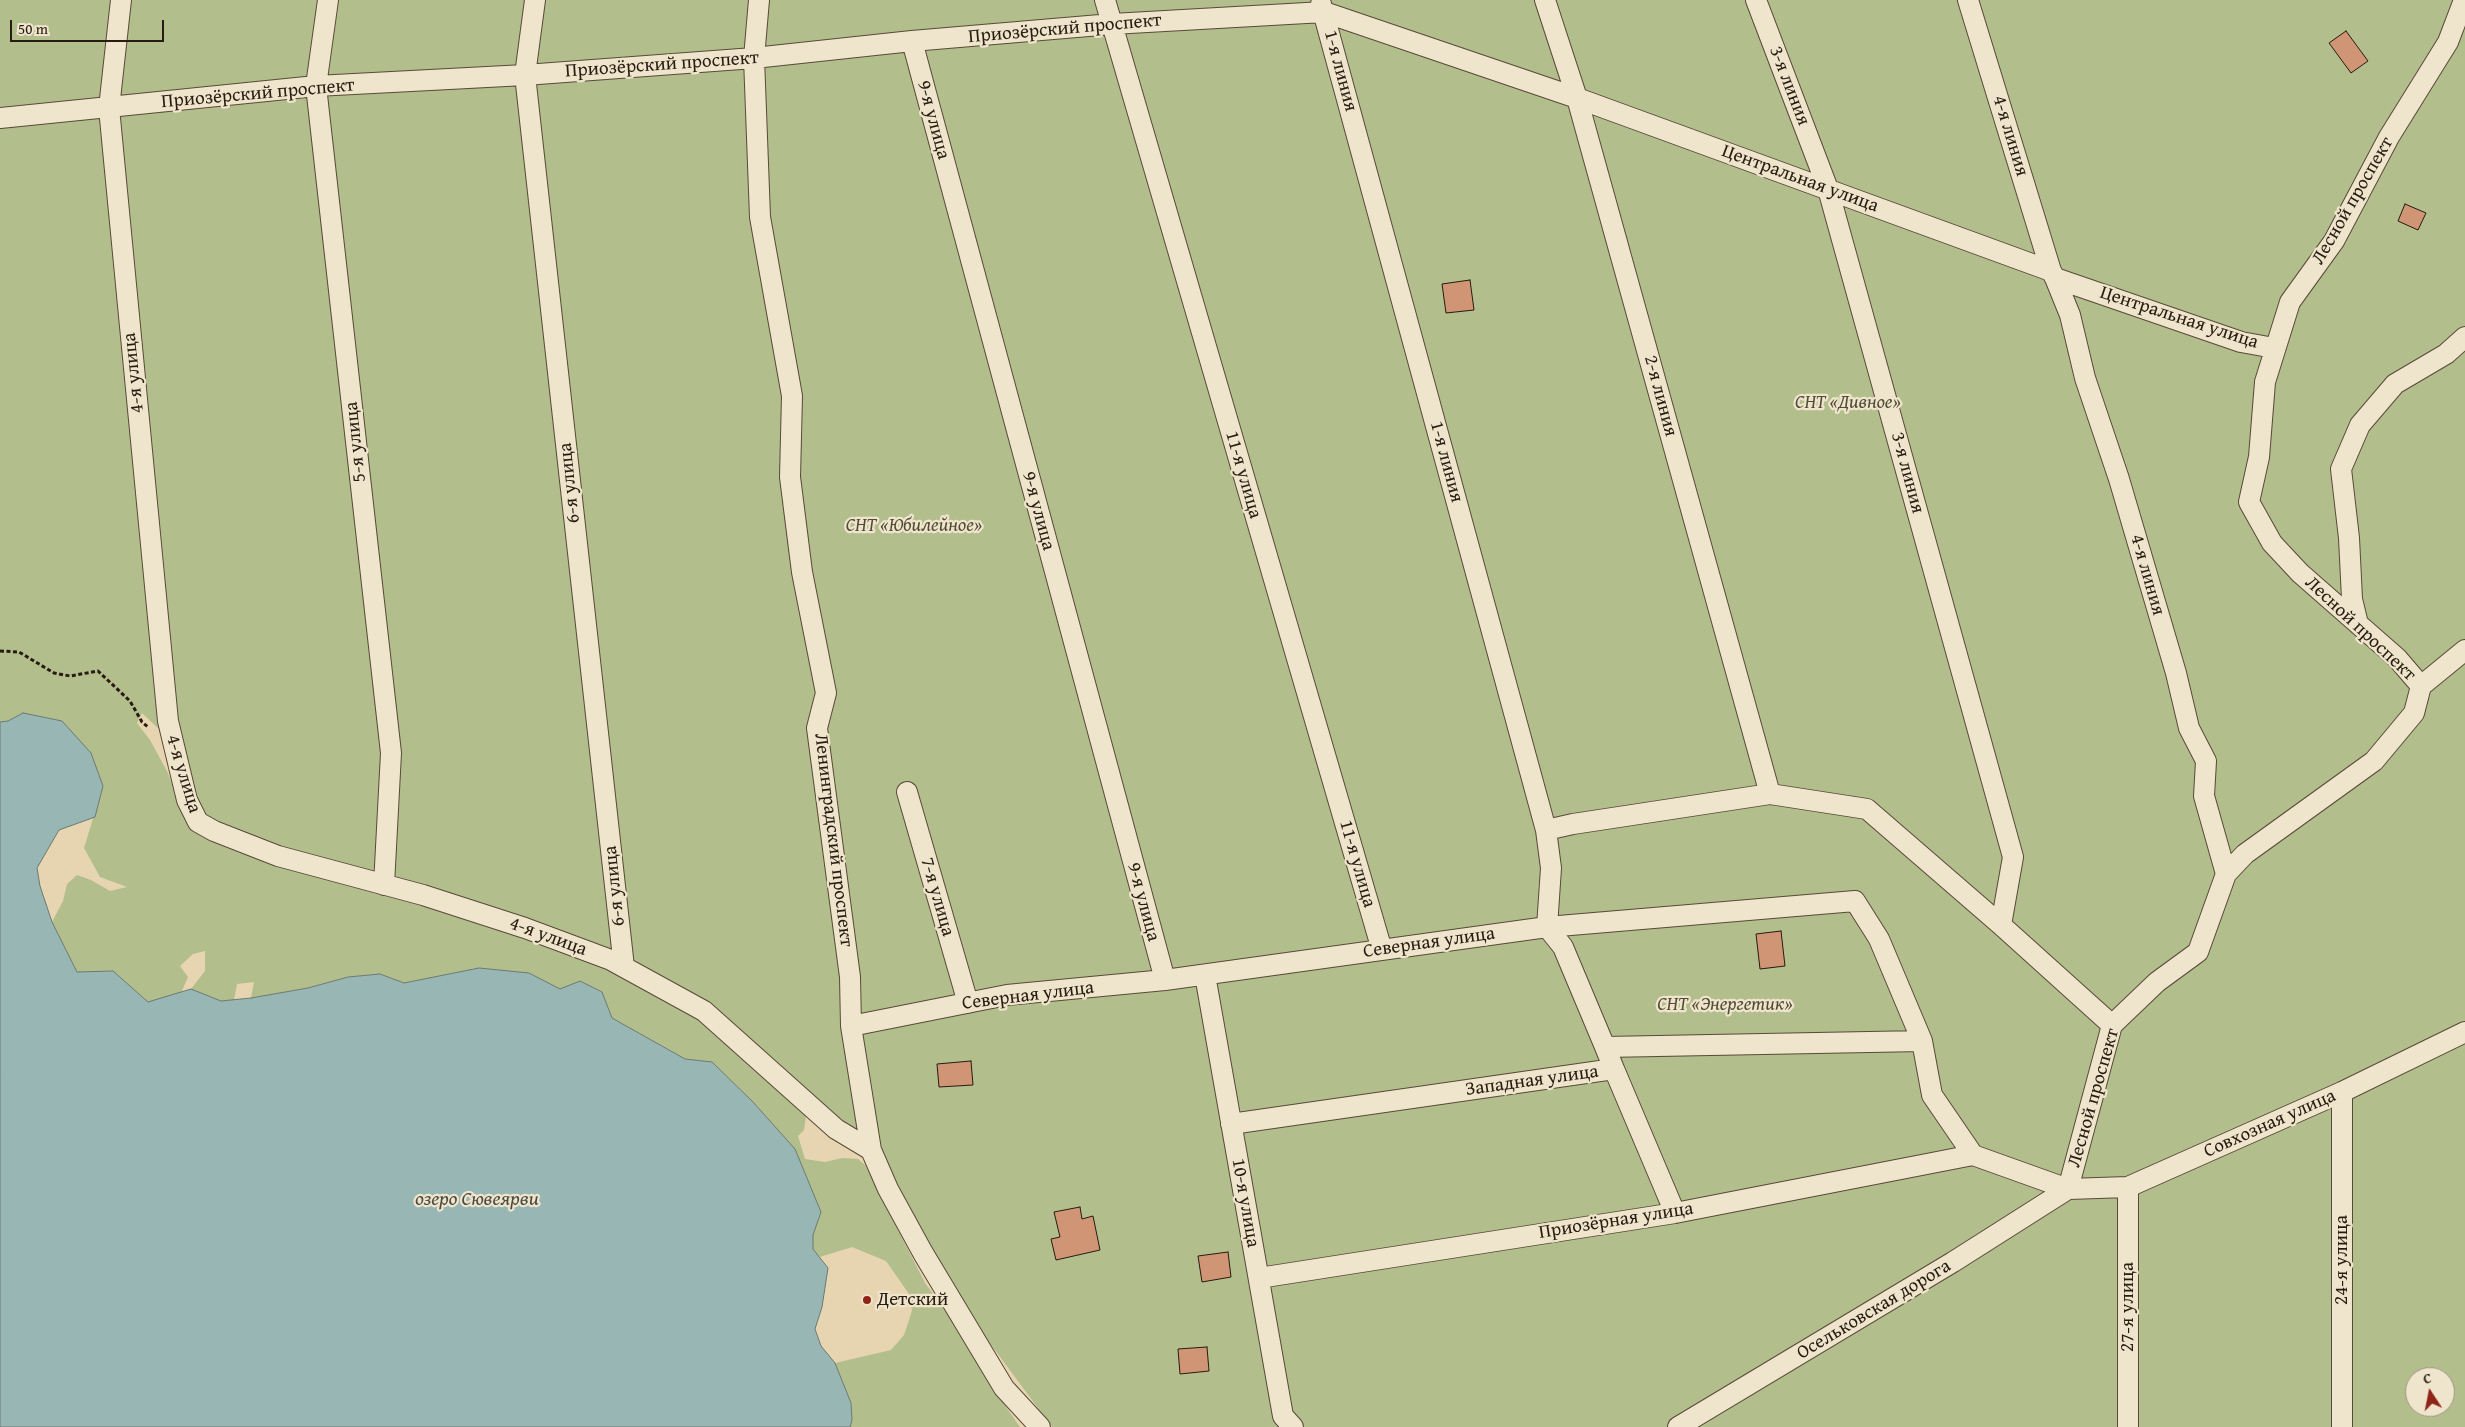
<!DOCTYPE html>
<meta charset="utf-8">
<style>
body{margin:0}
#map{position:relative;width:2465px;height:1427px;overflow:hidden;background:#e6d5b0;font-family:"Gentium Book Plus",serif}
canvas{display:block}
.north{position:absolute;left:2405px;top:1367px;width:50px;height:50px;box-sizing:border-box;background:#efe4cc;border:1px solid #9f9481;border-radius:50%;rotate:349deg;font-size:14px;font-weight:700;line-height:20px;text-align:center;color:#281b10}
.north::after{content:'';display:block;margin:auto;width:18px;height:22px;background:#8f2418;clip-path:polygon(50% 0,100% 100%,50% 72%,0 100%)}
.scale{position:absolute;left:10px;top:20px;width:154px;height:22px;box-sizing:border-box;border:2px solid #281b10;border-top:0;padding-left:6px;font-size:15px;line-height:18px;white-space:nowrap;color:#281b10;-webkit-text-stroke:4px #efe4cc;paint-order:stroke}
</style>
<div id="map">
<canvas width="2465" height="1427"></canvas>
<div class="north">С</div>
<div class="scale">50 m</div>
</div>
<script>
const c = document.querySelector('canvas').getContext('2d');
c.lineJoin = 'round';
function paint(path, color) { c.fillStyle = color; c.fill(path, 'evenodd'); }
const shape = rows => new Path2D(rows.map(r => 'M' + r).join(''));
function strokePath(path, color, width, dash) { c.strokeStyle = color; c.lineWidth = width; c.lineCap = dash ? 'butt' : 'round'; c.setLineDash(dash || []); c.stroke(path); }
function write(font, color, halo, rows, align = 'center') {
  c.font = font + ' "Gentium Book Plus",serif'; c.lineWidth = 4.5; c.setLineDash([]); c.textBaseline = 'middle'; c.strokeStyle = halo; c.fillStyle = color; for (const [text, x, y, turn = 0] of rows) {
    c.save(); c.translate(x, y); c.rotate((+turn || 0) * Math.PI / 180); c.textAlign = isNaN(turn) ? turn : align; if (halo) c.strokeText(text, 0, 0); c.fillText(text, 0, 0); c.restore();
  }
}
const green = shape([
 [0,0,1313,0,1554,823,1316,0,2465,0,2465,1427,1052,1427,923,1253,871,1150,799,1097,806,1116,804,1130,798,1136,805,1159,825,1162,842,1158,858,1159,865,1165,925,1283,960,1331,997,1394,1020,1427,850,1427,852,1420,851,1403,835,1363,891,1350,904,1335,912,1311,909,1294,886,1261,852,1247,820,1257,813,1249,813,1235,821,1212,795,1149,753,1102,712,1062,685,1059,612,1018,602,992,580,981,560,990,529,973,479,968,404,983,380,974,348,977,308,988,251,998,254,982,237,984,234,1000,221,1001,191,989,205,971,205,951,193,954,180,966,188,977,181,993,148,1003,113,971,77,972,52,922,63,901,67,884,77,875,91,880,110,891,127,887,100,877,84,848,103,786,91,753,23,713,8,721,0,722],
 [142,713,163,733,187,800,214,831,265,855,242,853,215,838,180,806,168,773,150,740,137,723],
 [2415,1377,2445,1377,2445,1407,2415,1407]
]);
const water = shape([
 [23,713,62,721,91,753,103,786,95,817,59,830,37,868,40,886,52,922,77,972,113,971,148,1002,191,989,221,1001,251,998,308,988,348,977,380,974,404,983,479,968,529,973,560,989,580,981,602,992,612,1018,685,1059,712,1062,753,1102,795,1149,821,1212,813,1235,813,1249,828,1268,822,1307,815,1329,821,1346,835,1363,851,1403,852,1420,850,1427,0,1427,0,722,8,721,23,713]
]);
const building = shape([
 [2346,31,2368,61,2351,73,2329,43,2346,31],
 [2405,204,2426,213,2418,230,2398,221,2405,204],
 [1470,280,1474,310,1446,313,1442,284,1470,280],
 [1781,931,1785,966,1760,969,1756,934,1781,931],
 [971,1061,973,1085,939,1087,937,1064,971,1061],
 [1080,1207,1082,1219,1093,1216,1100,1250,1056,1260,1051,1239,1060,1237,1054,1212,1080,1207],
 [1228,1252,1231,1277,1202,1282,1198,1256,1228,1252],
 [1207,1347,1209,1371,1180,1374,1178,1349,1207,1347]
]);
const path = shape([
 [0,651,19,652,54,673,70,676,98,671,130,701,142,722,149,728]
]);
const minor = shape([
 [121,0,109,108,168,721,187,800,198,822,214,831,278,856,423,895,525,928,611,960,704,1011,836,1129,871,1150],
 [328,0,316,86,391,753,384,885],
 [535,0,525,75,624,967],
 [759,0,754,58,760,217,792,396,790,477,802,572,826,693,817,728,850,977,851,1026,871,1150,888,1189,923,1253,1004,1388,1040,1427],
 [1105,0,1382,950],
 [1545,0,1577,98,1770,794],
 [1756,0,1828,189,2013,857,2001,925],
 [1968,0,2051,271],
 [1321,4,1546,830,1551,868,1547,927,1563,947,1605,1047],
 [912,41,1165,980],
 [0,118,316,86,525,75,754,58,912,41,1112,24,1324,12,1577,98,2051,271,2055,278,2241,342,2274,348],
 [2055,278,2070,315,2085,378,2119,479,2176,673,2189,728,2206,761,2204,796,2226,874],
 [2358,624,2352,599,2349,538,2341,469,2360,425,2395,384,2446,354,2465,337],
 [2421,686,2465,650],
 [907,792,968,1003],
 [1546,830,1573,824,1770,794,1867,809,2001,925,2112,1025],
 [1205,975,1283,1416,1293,1427],
 [851,1026,1007,995,1165,980,1547,927,1855,901,1879,939,1922,1041,1932,1095,1973,1155,2068,1189,2128,1187,2342,1092,2465,1032],
 [1614,1069,1675,1213],
 [1231,1124,1614,1069,1605,1047,1922,1041],
 [2068,1189,2112,1025,2157,982,2198,952,2226,874,2245,854,2374,761,2414,713,2421,686,2397,658,2300,573,2272,543,2249,502,2259,457,2265,382,2290,302,2334,241,2389,137,2448,42,2464,0],
 [1259,1278,1675,1213,1973,1155],
 [1678,1427,1953,1262,2068,1189],
 [2128,1427,2128,1187],
 [2342,1427,2342,1092]
]);
const markers = [
 [867,1300,5,"#8f2418"]
];
const streetNames = [
 ["Приозёрский проспект",1065,29,-5],
 ["Приозёрский проспект",662,65,-4],
 ["1-я линия",1340,71,75],
 ["3-я линия",1789,86,69],
 ["Приозёрский проспект",258,94,-5],
 ["9-я улица",933,120,75],
 ["4-я линия",2010,136,73],
 ["Центральная улица",1800,179,20],
 ["Лесной проспект",2353,201,-60],
 ["Центральная улица",2179,318,18],
 ["4-я улица",134,373,-96],
 ["2-я линия",1660,396,75],
 ["5-я улица",356,442,-96],
 ["1-я линия",1446,462,75],
 ["3-я линия",1907,473,75],
 ["11-я улица",1243,475,74],
 ["6-я улица",570,483,-96],
 ["9-я улица",1038,511,75],
 ["4-я линия",2147,575,74],
 ["Лесной проспект",2360,629,43],
 ["4-я улица",183,774,73],
 ["Ленинградский проспект",833,840,83],
 ["11-я улица",1357,864,74],
 ["6-я улица",615,886,-96],
 ["7-я улица",937,897,74],
 ["9-я улица",1143,902,75],
 ["4-я улица",548,937,20],
 ["Северная улица",1429,943,-8],
 ["Северная улица",1028,996,-7],
 ["Западная улица",1532,1081,-8],
 ["Лесной проспект",2094,1098,-74],
 ["Совхозная улица",2270,1124,-24],
 ["10-я улица",1245,1203,80],
 ["Приозёрная улица",1616,1221,-9],
 ["24-я улица",2342,1260,-90],
 ["27-я улица",2128,1307,-90],
 ["Осельковская дорога",1874,1310,-31]
];
const parkNames = [
 ["СНТ «Дивное»",1848,403],
 ["СНТ «Юбилейное»",914,526],
 ["СНТ «Энергетик»",1725,1005]
];
const poiNames = [
 ["Детский",877,1300]
];
const waterNames = [
 ["озеро Сювеярви",477,1200]
];
paint(green, '#b3be8d');
paint(water, '#98b7b4');
strokePath(water, '#6b7972', 1);
paint(building, '#d09575');
strokePath(building, '#281b10', 1);
strokePath(minor, '#584a38', 22);
strokePath(path, '#281b10', 3, [4, 2.5]);
strokePath(minor, '#efe4cc', 20);
for (const [x, y, r, color] of markers) { const dot = new Path2D(); dot.arc(x, y, r, 0, 2 * Math.PI); c.fillStyle = color; c.fill(dot); strokePath(dot, '#efe4cc', 2); }
write('19px', '#281b10', '#efe4cc', streetNames);
write('italic 19px', '#524c36', '#efe4cc', parkNames);
write('19px', '#281b10', '#efe4cc', poiNames, 'left');
write('italic 20px', '#4a4a41', '#efe4cc', waterNames);
</script>
